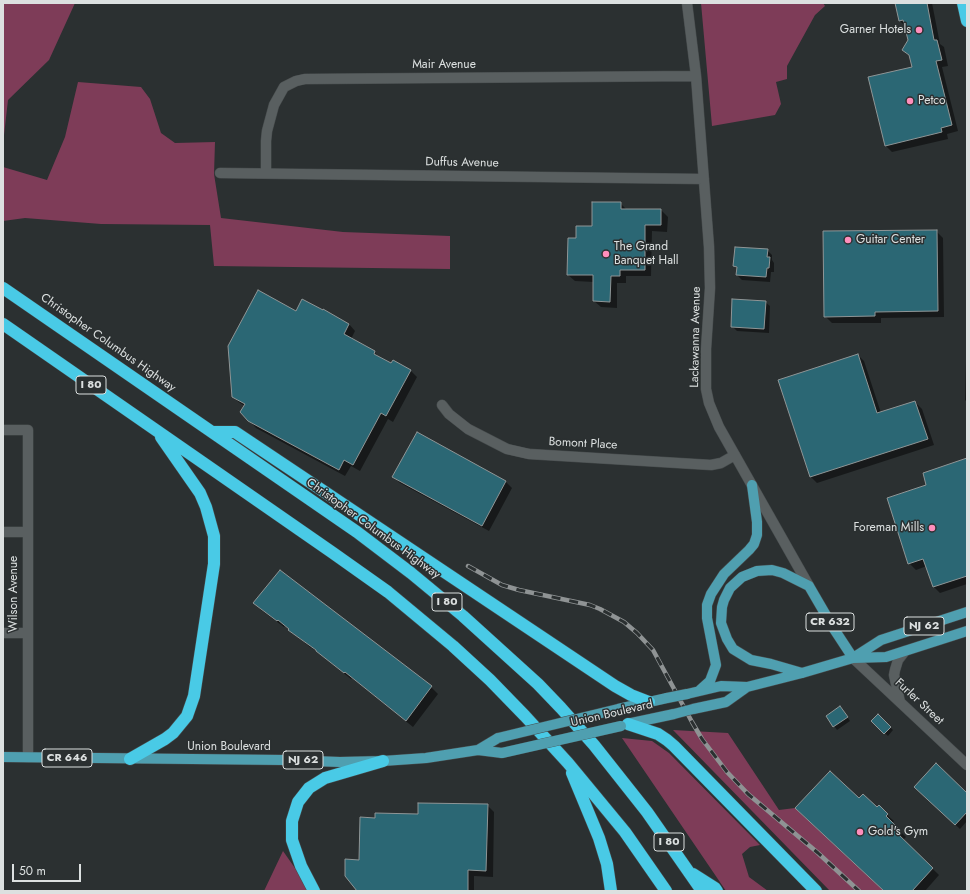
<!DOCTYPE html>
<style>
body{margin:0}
#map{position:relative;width:970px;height:894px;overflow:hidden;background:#2b3031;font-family:Jost,sans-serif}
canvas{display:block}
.frame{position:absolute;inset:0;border:4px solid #dce0e0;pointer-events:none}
.scale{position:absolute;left:12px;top:864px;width:69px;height:18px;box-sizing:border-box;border:2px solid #dce0e0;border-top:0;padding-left:5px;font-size:12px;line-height:14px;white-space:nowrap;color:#dce0e0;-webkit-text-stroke:3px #2b3031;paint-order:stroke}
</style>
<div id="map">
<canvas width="970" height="894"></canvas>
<div class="frame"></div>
<div class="scale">50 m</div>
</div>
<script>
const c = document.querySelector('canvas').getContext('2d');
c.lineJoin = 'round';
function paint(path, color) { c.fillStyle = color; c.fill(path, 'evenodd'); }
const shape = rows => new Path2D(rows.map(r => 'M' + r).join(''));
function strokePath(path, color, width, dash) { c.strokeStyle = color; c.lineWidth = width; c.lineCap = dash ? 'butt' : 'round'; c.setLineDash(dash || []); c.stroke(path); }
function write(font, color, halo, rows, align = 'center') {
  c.font = font + ' Jost,sans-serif'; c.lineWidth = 3; c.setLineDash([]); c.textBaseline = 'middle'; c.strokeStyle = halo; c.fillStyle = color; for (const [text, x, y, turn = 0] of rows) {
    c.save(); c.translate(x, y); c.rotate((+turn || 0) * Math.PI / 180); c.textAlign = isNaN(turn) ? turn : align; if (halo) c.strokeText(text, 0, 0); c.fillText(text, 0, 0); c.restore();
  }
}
const green = shape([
 [3,3,75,3,49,60,8,100,3,144],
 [701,3,823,3,825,6,815,15,787,66,787,79,776,82,781,104,775,115,712,126],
 [78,82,141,87,150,99,161,133,175,143,215,142,214,174,221,218,343,232,450,236,450,269,214,266,210,225,101,224,25,218,3,221,3,167,47,180,65,137],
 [673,730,728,733,779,810,795,808,884,891,830,891],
 [622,738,652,741,669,753,760,845,750,847,742,854,749,877,768,891,726,891],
 [283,851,311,891,264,891]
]);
const shadow = shape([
 [899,3,932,3,940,44,944,47,948,66,942,67,958,131,947,134,948,139,892,152,886,146,914,67,910,56,903,50,909,40,906,27,900,21,896,4],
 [620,203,627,210,661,210,668,217,667,232,652,231,651,276,626,276,626,283,617,283,617,308,601,307,594,301,594,282,575,281,568,275,592,227],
 [936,231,943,238,944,317,881,318,881,323,832,323,825,316],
 [767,250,772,255,772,260,774,263,774,272,771,272,770,282,742,280,737,275,738,269,734,266],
 [765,302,770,306,769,333,737,331,732,326],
 [349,324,355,331,351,339,374,352,381,359,391,364,411,371,417,377,393,422,388,419,360,471,351,466,345,476,256,428,242,412,245,406,240,403,233,397],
 [858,355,864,361,881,413,915,402,922,409,934,445,817,483,811,477],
 [966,362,967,362,967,402,965,400],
 [417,434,506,482,512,488,489,531,400,483,394,477],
 [967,459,967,584,940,593,933,586,927,566,916,570,909,563,928,486],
 [281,571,431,687,438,694,413,727,352,678,351,679,311,647,311,648,285,626,284,627,261,610,255,603],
 [840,707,850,721,837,730,827,716],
 [878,716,893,730,888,736,872,721],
 [920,791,967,794,967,821,960,829],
 [859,800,877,809,879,807,887,815,894,821,892,823,906,837,903,840,939,875,925,891,885,891],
 [487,805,494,812,493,877,474,876,474,891,359,891,360,861,376,819,419,815]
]);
const building = shape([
 [895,3,927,3,934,40,937,40,942,60,936,61,952,125,941,128,942,132,885,146,868,77,912,67,909,55,902,50,908,40,903,20,899,21,895,3],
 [592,202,621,202,621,209,661,209,661,225,645,225,645,270,620,270,620,276,611,276,610,302,593,301,593,275,567,275,568,238,576,238,576,226,592,226,592,202],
 [937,230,938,311,875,312,875,316,824,317,823,231,937,230],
 [735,247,768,249,767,257,770,257,769,268,767,268,766,277,736,275,737,267,733,266,735,247],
 [258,290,296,311,302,299,323,310,323,309,349,324,344,334,375,351,374,354,391,363,393,360,411,370,386,416,381,413,353,465,344,460,339,470,248,421,240,412,245,404,232,397,228,346,258,290],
 [732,299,766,301,764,329,731,327,732,299],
 [858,354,877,413,915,401,928,439,810,477,778,380,858,354],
 [417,432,506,481,482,526,392,477,417,432],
 [967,458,967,576,933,587,923,559,908,564,887,498,926,485,923,473,967,458],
 [280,570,432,686,406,721,345,672,344,673,316,651,316,650,288,630,289,629,278,620,277,621,253,603,280,570],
 [840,706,848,717,833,727,826,716,840,706],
 [878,714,891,727,884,734,871,721,878,714],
 [936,763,967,793,967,812,955,825,914,787,936,763],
 [830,771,859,798,863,794,877,807,879,805,888,814,886,816,900,830,897,833,933,868,912,891,884,891,795,808,830,771],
 [418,803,488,804,486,871,468,870,468,891,357,891,345,876,345,859,359,860,360,817,375,818,375,813,418,814,418,803]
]);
const minor = shape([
 [687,3,696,76,709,247,710,288,706,349,706,389,709,403,719,427,809,586],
 [220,173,704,179],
 [266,173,266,141,267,131,274,105,284,87,296,81,305,79,696,76],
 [442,405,449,414,468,429,507,449,529,454,711,465,721,463,735,455],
 [3,430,28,430,28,757],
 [3,532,27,532],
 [3,633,27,633],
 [853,658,967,765],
 [900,702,894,675,895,670,898,660,905,651]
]);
const major = shape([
 [853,658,886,657,967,631],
 [802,673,771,664,751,660,733,649,727,639,721,623,722,607,724,600,730,588,742,577,757,571,772,570,783,573,809,586,834,629,853,658],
 [700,690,710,681,716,665,707,618,707,605,711,594,724,574,749,550,754,544,757,535,757,522,752,485],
 [687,694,721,686,747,687,802,673,853,658,881,640,967,612],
 [618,709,667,698],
 [693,709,726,702,747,687],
 [627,724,674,714],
 [478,750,498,738],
 [3,757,285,760,340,762,383,761,426,758,478,750,502,753]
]);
const highway = shape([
 [963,3,967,21],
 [3,288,357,532,411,573,463,616,538,684,561,708,594,745,647,812,702,891],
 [3,324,333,553,388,592,453,646,490,680,525,716,568,763,625,832,666,891],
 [212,432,235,432,615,686,631,695,649,702],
 [628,724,658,734,667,740,674,746,816,891],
 [130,759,165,739,173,733,187,716,194,696,214,564,214,536,206,507,200,493,161,437],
 [572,773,599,838,607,864,611,891],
 [693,874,715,888,717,891],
 [314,891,301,866,292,840,292,821,298,802,309,788,325,778,383,761]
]);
const rail = shape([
 [468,566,502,585,519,590,590,605,600,609,624,622,637,633,653,650,692,722,702,739,727,772,748,794,818,853,859,891]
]);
const majorBridge = shape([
 [667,698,687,694],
 [674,714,693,709],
 [498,738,618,709],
 [502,753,621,726]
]);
const markers = [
 [919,30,4,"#fe8ebc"],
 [910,101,4,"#fe8ebc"],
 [848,240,4,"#fe8ebc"],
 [606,254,4,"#fe8ebc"],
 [932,528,4,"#fe8ebc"],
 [860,832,4,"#fe8ebc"]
];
const shields = [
 [91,385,30],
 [447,602,30],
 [830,622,48],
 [924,626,40],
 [67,758,50],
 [303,760,40],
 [669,842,30]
];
const shieldNames = [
 ["I 80",91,385],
 ["I 80",447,602],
 ["CR 632",830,622],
 ["NJ 62",924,626],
 ["CR 646",67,758],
 ["NJ 62",303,760],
 ["I 80",669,842]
];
const poiNames = [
 ["Garner Hotels",911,30,"right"],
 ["Petco",918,101],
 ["Guitar Center",856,240],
 ["The Grand",614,247],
 ["Banquet Hall",614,261],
 ["Foreman Mills",924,528,"right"],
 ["Gold's Gym",868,832]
];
const streetNames = [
 ["Mair Avenue",444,65],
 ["Duffus Avenue",462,163,1],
 ["Lackawanna Avenue",696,337,-89],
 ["Christopher Columbus Highway",108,343,35],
 ["Bomont Place",583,444,3],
 ["Christopher Columbus Highway",373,529,36],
 ["Wilson Avenue",14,594,-90],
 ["Furler Street",919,702,43],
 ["Union Boulevard",612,714,-13],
 ["Union Boulevard",229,747]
];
paint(green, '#7e3c58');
paint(shadow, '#0007');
paint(building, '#2b6774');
strokePath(building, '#8f9596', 1);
strokePath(minor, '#474c4d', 11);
strokePath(major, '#474c4d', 11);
strokePath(highway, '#474c4d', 13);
strokePath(minor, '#595f60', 10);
strokePath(major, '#4f9fb0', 10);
strokePath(highway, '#49cae6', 12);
strokePath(rail, '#8f9394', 4.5);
strokePath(rail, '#2b3031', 3, [9]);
strokePath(majorBridge, '#474c4d', 11, []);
strokePath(majorBridge, '#4f9fb0', 10);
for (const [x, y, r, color] of markers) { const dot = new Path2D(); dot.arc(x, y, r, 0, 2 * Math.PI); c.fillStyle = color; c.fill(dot); strokePath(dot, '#2b3031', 1.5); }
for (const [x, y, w] of shields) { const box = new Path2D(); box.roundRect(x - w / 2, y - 9, w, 18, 3); c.fillStyle = '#2b3031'; c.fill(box); strokePath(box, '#dce0e0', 1); }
write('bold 11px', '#dce0e0', null, shieldNames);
write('12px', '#dce0e0', '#2b3031', poiNames, 'left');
write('12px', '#dce0e0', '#2b3031', streetNames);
</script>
